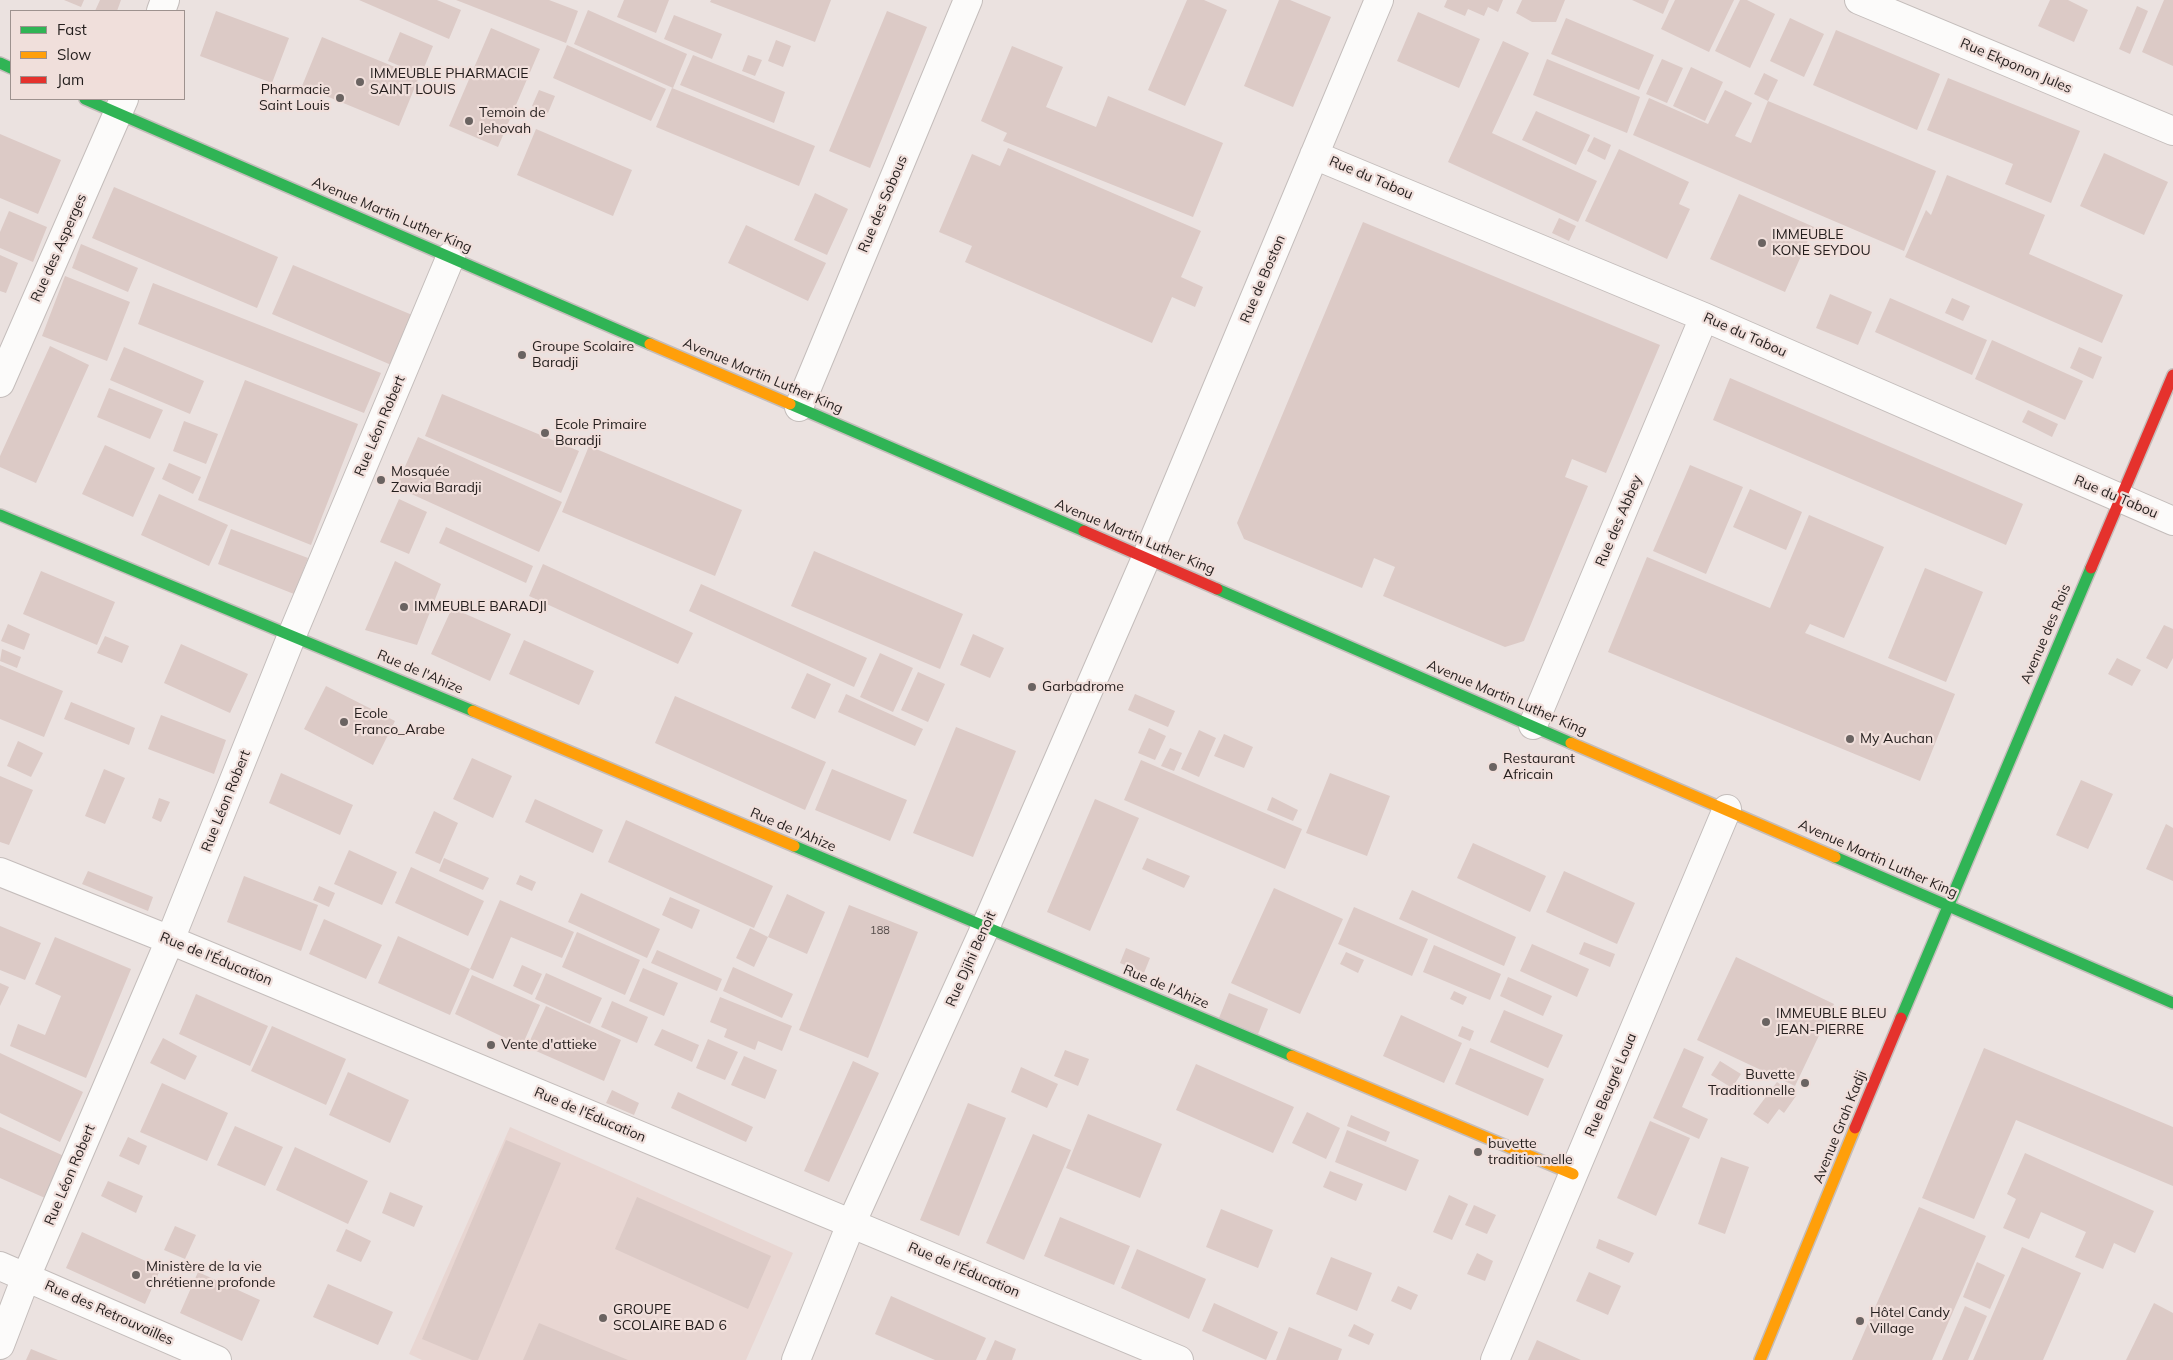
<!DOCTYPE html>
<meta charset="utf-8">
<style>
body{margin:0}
#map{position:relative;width:2173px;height:1360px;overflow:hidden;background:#ebe2e0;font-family:Mulish,sans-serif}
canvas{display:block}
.legend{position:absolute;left:10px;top:10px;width:175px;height:90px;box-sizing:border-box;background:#f0dfdb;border:1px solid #9e928f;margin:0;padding:6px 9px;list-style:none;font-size:15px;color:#241e1d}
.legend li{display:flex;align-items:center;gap:10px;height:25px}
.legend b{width:25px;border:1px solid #9e928f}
</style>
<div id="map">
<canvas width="2173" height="1360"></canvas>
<ul class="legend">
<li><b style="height:6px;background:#30b455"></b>Fast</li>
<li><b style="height:6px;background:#ff9f0a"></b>Slow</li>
<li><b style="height:6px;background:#e5322d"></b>Jam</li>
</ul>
</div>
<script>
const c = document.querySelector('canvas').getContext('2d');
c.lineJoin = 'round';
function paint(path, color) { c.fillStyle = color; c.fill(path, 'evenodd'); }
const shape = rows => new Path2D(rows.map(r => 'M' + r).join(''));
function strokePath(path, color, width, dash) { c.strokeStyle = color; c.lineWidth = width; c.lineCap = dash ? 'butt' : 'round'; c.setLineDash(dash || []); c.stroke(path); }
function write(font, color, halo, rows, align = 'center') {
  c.font = font + ' Mulish,sans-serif'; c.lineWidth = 4.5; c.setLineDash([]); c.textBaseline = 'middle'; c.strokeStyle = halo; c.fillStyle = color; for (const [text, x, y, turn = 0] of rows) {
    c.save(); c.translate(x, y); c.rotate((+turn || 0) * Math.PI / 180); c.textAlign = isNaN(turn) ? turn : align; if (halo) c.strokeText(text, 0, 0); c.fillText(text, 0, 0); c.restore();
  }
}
const built = shape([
 [510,1127,793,1253,746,1360,422,1360,409,1354]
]);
const building = shape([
 [64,0,84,0,81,7],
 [100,0,121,0,117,11,95,11],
 [359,0,437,0,461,10,449,39],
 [456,0,549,0,578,11,566,43],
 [624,0,669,0,656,33,617,17],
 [711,0,831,0,815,42,710,2],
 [1187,0,1204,0,1227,10,1185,106,1148,90],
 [1279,0,1290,0,1331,17,1293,107,1244,86],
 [1447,0,1503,0,1498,12,1488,7,1484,16,1468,9,1465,16,1444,7],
 [1522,0,1565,0,1556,22,1532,22,1516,13],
 [1632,0,1669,0,1663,14],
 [1675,0,1734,0,1709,52,1661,29],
 [1740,0,1747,0,1775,14,1750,68,1715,51],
 [2050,0,2068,0,2088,10,2074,42,2038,26],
 [2164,0,2173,0,2173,66,2142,52],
 [2137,6,2148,11,2130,54,2119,49],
 [588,10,687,54,673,88,574,44],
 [216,11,289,38,272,83,200,56],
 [887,11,927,27,870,168,829,151],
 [1418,12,1480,39,1459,88,1397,61],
 [674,15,722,34,712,59,664,39],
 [1566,18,1654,55,1639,90,1551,54],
 [1790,18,1824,34,1804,77,1770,61],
 [491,28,540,49,498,147,449,126],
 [1836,30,1940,74,1917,130,1813,85],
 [400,32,433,46,421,75,388,61],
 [322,37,419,77,399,126,302,86],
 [776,40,791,46,783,67,768,61],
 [1503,41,1529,53,1492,133,1597,181,1578,222,1448,162],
 [567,45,666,89,651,121,553,78],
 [1012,46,1063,67,1046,107,1096,127,1108,96,1223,143,1193,217,1003,141,1007,133,981,121],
 [693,55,785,92,774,123,680,85],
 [748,55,762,60,755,76,742,71],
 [1547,59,1640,97,1627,133,1533,95],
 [1662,59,1683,68,1667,103,1646,94],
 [1691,67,1723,82,1705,121,1673,106],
 [1764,73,1778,80,1768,101,1754,94],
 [1948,78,2080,131,2051,203,2005,184,2013,164,1927,130],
 [672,88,815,146,799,186,656,127],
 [539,90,555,96,548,113,532,106],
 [1725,90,1752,103,1735,136,1751,143,1768,101,1936,171,1904,251,1633,135,1649,98,1708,124],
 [1536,111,1590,135,1576,165,1522,140],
 [536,129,632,170,613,216,517,175],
 [0,134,61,160,38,214,0,198],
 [1594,137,1611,145,1605,160,1587,151],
 [1008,148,1201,231,1181,277,1203,287,1195,307,1172,297,1152,343,965,262,972,246,939,232,972,154,1000,166],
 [1619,149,1689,182,1679,204,1690,209,1667,259,1585,221],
 [2104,153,2168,182,2144,235,2080,206],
 [1947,175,2045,215,2029,254,2123,295,2102,343,1905,257,1926,210,1931,215],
 [114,187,278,257,257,308,92,238],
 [815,193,848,209,827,255,794,240],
 [1739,194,1814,227,1785,292,1710,259],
 [9,211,47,227,33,262,0,248,0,232],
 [1559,218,1576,226,1569,241,1552,233],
 [1363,222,1660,345,1606,473,1572,459,1565,477,1588,486,1524,641,1505,647,1383,596,1395,567,1374,558,1362,588,1244,539,1237,523],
 [746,225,826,263,808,301,728,263],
 [81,244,138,268,128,292,72,268],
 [0,255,18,263,6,293,0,291],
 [293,265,417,317,396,367,272,314],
 [65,276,130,302,107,361,42,336],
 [153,283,381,373,364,413,138,324],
 [1830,294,1872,312,1858,345,1816,328],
 [1890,298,1987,340,1972,375,1875,332],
 [1952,298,1970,306,1963,321,1945,313],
 [1992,340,2083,381,2065,420,1975,379],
 [50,346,89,365,36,483,0,467,0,456],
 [124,347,204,381,190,414,110,380],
 [2079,347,2102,357,2093,379,2070,368],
 [1730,378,2023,504,2006,545,1713,420],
 [245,380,358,424,311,545,198,500],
 [109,388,163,410,150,439,97,417],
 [442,394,579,451,561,493,425,436],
 [2028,410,2058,424,2052,437,2022,422],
 [184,421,218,434,206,464,173,451],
 [418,437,562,502,539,552,396,487],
 [105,445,155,468,133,517,82,494],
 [589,446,742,510,715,576,562,512],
 [169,463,201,477,193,494,162,479],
 [1690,465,1743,487,1706,574,1653,551],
 [1750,489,1802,512,1786,550,1733,527],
 [159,494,228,525,209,566,141,535],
 [399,499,427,512,409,554,380,542],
 [1809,515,1884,547,1844,638,1810,624,1805,633,1955,694,1920,781,1608,652,1647,557,1770,608],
 [446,527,533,566,526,583,439,543],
 [231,529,308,558,294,594,218,564],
 [814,551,963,614,940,669,791,606],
 [395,561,441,584,417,645,365,630],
 [543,564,693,633,678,664,529,596],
 [1925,568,1983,592,1946,682,1888,658],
 [41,571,115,602,97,645,23,614],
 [701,584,867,658,854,687,689,611],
 [452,608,511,634,490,681,431,654],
 [8,624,30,634,24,650,1,641],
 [2164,625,2173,629,2173,658,2167,669,2146,658],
 [973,634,1004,648,990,678,960,665],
 [105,636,129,646,122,663,97,653],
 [524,640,594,671,579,705,509,674],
 [181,644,248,674,230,713,164,683],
 [2,649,21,657,17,668,0,661],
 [880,653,913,668,893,712,860,697],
 [2117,658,2141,670,2132,686,2108,674],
 [0,665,63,691,44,737,0,719],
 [918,672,945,684,928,722,901,710],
 [807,673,831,684,815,719,791,708],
 [326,686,395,721,373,765,304,729],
 [846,694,923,729,915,746,838,712],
 [1135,694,1175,711,1168,727,1128,710],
 [675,696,826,762,805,810,655,743],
 [71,702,135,728,129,745,64,719],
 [161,715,226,740,214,774,148,749],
 [956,727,1016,751,973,857,913,833],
 [1149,728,1166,736,1155,760,1138,753],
 [1199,730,1216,738,1199,777,1181,769],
 [1224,734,1253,747,1244,768,1214,756],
 [18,741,43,753,31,777,7,766],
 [1170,748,1182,753,1174,771,1161,766],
 [472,758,512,776,493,818,453,799],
 [1141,760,1302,829,1285,869,1124,800],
 [104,769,125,778,105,824,85,816],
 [832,769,907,800,890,841,815,810],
 [281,773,353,805,340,835,269,803],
 [1330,773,1390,796,1367,856,1306,833],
 [0,776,33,790,9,845,0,842],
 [2081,780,2113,794,2088,849,2056,835],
 [1272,797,1298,810,1293,821,1267,810],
 [159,798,170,802,161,822,152,818],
 [535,799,603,830,593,853,525,822],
 [1095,799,1139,818,1090,931,1047,912],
 [434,811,458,823,440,864,415,853],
 [626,820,773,886,754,928,608,862],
 [2166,824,2173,828,2173,881,2146,869],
 [1473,843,1546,876,1530,912,1457,878],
 [349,850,397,872,382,905,334,884],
 [444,858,489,878,483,890,439,871],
 [1147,858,1190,876,1184,888,1142,869],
 [411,867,484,901,468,936,395,903],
 [88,871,153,897,148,911,82,884],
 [1564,871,1635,903,1617,944,1546,912],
 [520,875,536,882,532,891,516,884],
 [244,876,318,905,301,951,227,922],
 [319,886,335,893,329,907,313,900],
 [1274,888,1343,919,1300,1014,1231,983],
 [1412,890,1516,937,1504,966,1399,919],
 [581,893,660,929,647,958,568,922],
 [787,894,825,912,807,954,768,937],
 [670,897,700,910,692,929,662,915],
 [500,900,574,932,562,958,511,937,493,979,470,969,450,1015,378,983,398,936,470,969],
 [849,905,918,932,868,1058,799,1030],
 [1354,907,1428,939,1412,976,1338,944],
 [324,919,382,945,366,979,309,954],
 [0,926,41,943,25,980,0,970],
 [750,928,768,937,754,967,736,958],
 [577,932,640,960,625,995,562,967],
 [55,937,131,969,86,1078,10,1046,18,1024,45,1035,61,996,35,984],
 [1584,942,1615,954,1610,967,1579,954],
 [1532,944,1589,969,1577,997,1520,971],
 [1434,945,1501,974,1490,1000,1423,972],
 [1126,948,1150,958,1144,973,1120,963],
 [657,950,722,979,717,991,651,963],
 [1346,952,1364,960,1358,973,1340,964],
 [1736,957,1834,1004,1795,1086,1697,1040],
 [522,965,542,974,532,995,513,986],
 [733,967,793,994,782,1018,723,991],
 [643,968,678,983,664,1016,629,1001],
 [546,973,602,998,590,1024,535,999],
 [472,975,540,1005,522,1046,455,1014],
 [1508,977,1552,996,1543,1016,1500,996],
 [0,983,9,987,0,1006],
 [1454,991,1467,997,1463,1005,1450,999],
 [1229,993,1268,1009,1258,1034,1219,1018],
 [196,994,268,1026,250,1066,179,1034],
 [720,997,792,1026,782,1051,758,1041,755,1050,724,1037,727,1029,710,1022],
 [612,1001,648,1017,637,1043,601,1027],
 [546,1006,621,1040,604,1081,527,1047],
 [1504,1010,1563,1035,1548,1068,1490,1042],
 [1401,1015,1462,1043,1444,1083,1383,1056],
 [272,1026,346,1059,326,1105,251,1071],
 [1462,1026,1474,1031,1470,1041,1458,1036],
 [662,1029,699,1045,692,1062,654,1045],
 [163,1038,197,1056,185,1080,150,1063],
 [708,1039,738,1052,725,1080,696,1068],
 [1470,1048,1544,1079,1528,1116,1455,1084],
 [1684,1048,1704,1057,1682,1107,1708,1119,1699,1139,1653,1118],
 [1984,1048,2173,1127,2173,1186,2016,1120,1974,1219,1922,1198],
 [1065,1050,1089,1059,1078,1086,1054,1076],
 [0,1053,83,1092,60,1142,0,1113],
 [744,1056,777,1070,765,1099,731,1085],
 [853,1061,879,1073,829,1182,804,1171],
 [1720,1061,1741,1074,1732,1088,1711,1075],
 [1196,1064,1294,1107,1273,1153,1176,1110],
 [1021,1067,1058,1084,1047,1108,1011,1092],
 [348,1072,409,1100,390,1143,329,1115],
 [1777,1082,1796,1096,1784,1113,1779,1109,1768,1124,1753,1114],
 [162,1083,228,1113,207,1161,140,1132],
 [612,1090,639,1103,634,1115,606,1103],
 [678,1092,753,1127,746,1142,671,1108],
 [968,1103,1006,1118,959,1236,920,1220],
 [1307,1112,1340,1128,1326,1159,1292,1143],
 [1088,1114,1162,1144,1140,1198,1066,1168],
 [1351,1115,1390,1132,1386,1142,1347,1126],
 [1650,1121,1690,1138,1656,1216,1617,1198],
 [235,1126,283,1147,265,1186,217,1165],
 [0,1127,64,1156,45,1198,0,1178],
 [1347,1130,1419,1160,1406,1191,1335,1162],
 [1033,1134,1071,1150,1024,1260,986,1243],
 [128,1137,147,1146,139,1165,119,1156],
 [506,1140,561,1163,478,1360,472,1360,422,1339],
 [295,1147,368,1181,348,1224,276,1190],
 [2025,1153,2154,1211,2135,1253,2114,1243,2103,1269,2075,1257,2086,1232,2041,1212,2029,1239,2003,1228,2016,1199,2007,1194],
 [1721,1157,1749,1167,1725,1234,1698,1224],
 [1330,1171,1363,1184,1356,1201,1323,1187],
 [108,1181,143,1196,136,1213,101,1196],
 [390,1192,423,1206,414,1227,382,1213],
 [1449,1195,1468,1204,1452,1240,1433,1232],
 [637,1197,771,1256,748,1309,615,1249],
 [1474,1205,1496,1215,1487,1234,1465,1225],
 [1919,1207,1986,1236,1932,1360,1852,1360],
 [1221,1209,1273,1230,1258,1268,1206,1247],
 [1060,1217,1130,1246,1114,1285,1044,1256],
 [175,1226,196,1235,185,1259,164,1250],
 [346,1229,371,1241,361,1262,336,1251],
 [82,1232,161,1268,145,1304,66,1268],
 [1599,1239,1634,1253,1629,1263,1596,1248],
 [2022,1247,2081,1273,2043,1360,1973,1360],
 [1137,1249,1206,1279,1189,1319,1121,1288],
 [1477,1253,1493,1261,1485,1281,1467,1274],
 [1331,1257,1372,1273,1357,1311,1316,1294],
 [1977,1262,2005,1275,1990,1309,1963,1297],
 [198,1272,260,1300,242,1341,180,1313],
 [1589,1272,1621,1286,1608,1315,1576,1301],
 [328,1284,393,1312,378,1345,313,1317],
 [1398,1286,1418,1295,1411,1310,1391,1301],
 [891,1296,986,1338,976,1360,935,1360,875,1334],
 [1214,1303,1278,1332,1266,1360,1202,1331],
 [2154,1303,2173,1313,2173,1360,2126,1360],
 [1965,1306,1987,1316,1968,1360,1942,1360],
 [539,1323,628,1360,523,1360],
 [1354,1324,1374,1334,1369,1345,1348,1336],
 [1289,1327,1342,1349,1338,1360,1276,1360],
 [995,1340,1016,1349,1012,1360,986,1360],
 [1537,1340,1581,1360,1528,1360],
 [31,1349,58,1360,26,1360]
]);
const street = shape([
 [1859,0,2173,131],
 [161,11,165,0],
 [1314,155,1704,317,2173,521],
 [0,383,124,99],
 [799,407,968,0],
 [1533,725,1704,317],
 [0,872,170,940,1179,1360],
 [0,1266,217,1360],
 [0,1345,26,1277,170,940,292,635,451,256],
 [796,1360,851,1224,985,928,1146,558,1379,0],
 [1495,1360,1727,809]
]);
const fast = shape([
 [0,63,11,68],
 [85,99,650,344],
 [790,404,1084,531],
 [0,515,473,711],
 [1217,589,1571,743],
 [794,846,1292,1056],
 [1835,857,2173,1003],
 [1901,1018,2091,568]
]);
const slow = shape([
 [650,344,790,404],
 [473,711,794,846],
 [1571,743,1835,857],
 [1292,1056,1573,1174],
 [1760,1360,1855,1128]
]);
const jam = shape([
 [1084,531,1217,589],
 [2091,568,2173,375],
 [1855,1128,1901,1018]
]);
const markers = [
 [360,82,5,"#6a6361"],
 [340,98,5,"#6a6361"],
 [469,121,5,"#6a6361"],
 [1762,243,5,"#6a6361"],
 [522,355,5,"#6a6361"],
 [545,433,5,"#6a6361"],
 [381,480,5,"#6a6361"],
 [404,607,5,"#6a6361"],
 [1032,687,5,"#6a6361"],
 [344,722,5,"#6a6361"],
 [1850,739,5,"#6a6361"],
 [1493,767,5,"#6a6361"],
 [1766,1022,5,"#6a6361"],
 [491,1045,5,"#6a6361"],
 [1805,1083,5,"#6a6361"],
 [1478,1152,5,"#6a6361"],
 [136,1275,5,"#6a6361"],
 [603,1318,5,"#6a6361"],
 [1860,1321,5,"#6a6361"]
];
const numberNames = [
 ["188",880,931]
];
const streetNames = [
 ["Rue Ekponon Jules",2016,66,23],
 ["Rue du Tabou",1371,178,23],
 ["Rue des Sobous",883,204,-67],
 ["Avenue Martin Luther King",392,215,23],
 ["Rue des Asperges",59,248,-66],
 ["Rue de Boston",1263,279,-67],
 ["Rue du Tabou",1745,335,24],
 ["Avenue Martin Luther King",763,376,23],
 ["Rue Léon Robert",380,426,-67],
 ["Rue du Tabou",2116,497,23],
 ["Rue des Abbey",1619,521,-67],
 ["Avenue Martin Luther King",1135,537,23],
 ["Avenue des Rois",2046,634,-67],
 ["Rue de l'Ahize",420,672,23],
 ["Avenue Martin Luther King",1507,698,23],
 ["Rue Léon Robert",226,801,-68],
 ["Rue de l'Ahize",793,830,23],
 ["Avenue Martin Luther King",1878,859,24],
 ["Rue de l'Éducation",216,959,22],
 ["Rue Djihi Benoit",971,959,-66],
 ["Rue de l'Ahize",1166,987,23],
 ["Rue Beugré Loua",1611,1085,-67],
 ["Rue de l'Éducation",590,1115,23],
 ["Avenue Grah Kadji",1840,1127,-68],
 ["Rue Léon Robert",70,1175,-67],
 ["Rue de l'Éducation",964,1270,23],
 ["Rue des Retrouvailles",109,1313,24]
];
const poiNames = [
 ["IMMEUBLE PHARMACIE",370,74],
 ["SAINT LOUIS",370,90],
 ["Pharmacie",330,90,"right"],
 ["Saint Louis",330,106,"right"],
 ["Temoin de",479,113],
 ["Jehovah",479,129],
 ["IMMEUBLE",1772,235],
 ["KONE SEYDOU",1772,251],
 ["Groupe Scolaire",532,347],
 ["Baradji",532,363],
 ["Ecole Primaire",555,425],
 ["Baradji",555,441],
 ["Mosquée",391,472],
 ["Zawia Baradji",391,488],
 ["IMMEUBLE BARADJI",414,607],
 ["Garbadrome",1042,687],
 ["Ecole",354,714],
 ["Franco_Arabe",354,730],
 ["My Auchan",1860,739],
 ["Restaurant",1503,759],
 ["Africain",1503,775],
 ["IMMEUBLE BLEU",1776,1014],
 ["JEAN-PIERRE",1776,1030],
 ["Vente d'attieke",501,1045],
 ["Buvette",1795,1075,"right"],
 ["Traditionnelle",1795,1091,"right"],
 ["buvette",1488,1144],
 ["traditionnelle",1488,1160],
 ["Ministère de la vie",146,1267],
 ["chrétienne profonde",146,1283],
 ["GROUPE",613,1310],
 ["SCOLAIRE BAD 6",613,1326],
 ["Hôtel Candy",1870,1313],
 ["Village",1870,1329]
];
paint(built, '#e8d6d2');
paint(building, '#dccac6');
strokePath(street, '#c4bdbb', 30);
strokePath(fast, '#c4bdbb', 14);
strokePath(slow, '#c4bdbb', 14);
strokePath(jam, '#c4bdbb', 14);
strokePath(street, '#fcfbfa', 28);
strokePath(fast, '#30b455', 11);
strokePath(slow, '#ff9f0a', 11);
strokePath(jam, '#e5322d', 11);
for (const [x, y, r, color] of markers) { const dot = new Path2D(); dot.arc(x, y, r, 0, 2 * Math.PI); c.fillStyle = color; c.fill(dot); strokePath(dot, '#f0dfdb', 2); }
write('11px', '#544b49', null, numberNames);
write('14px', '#241e1d', '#f0dfdb', streetNames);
write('14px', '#241e1d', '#f0dfdb', poiNames, 'left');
</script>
